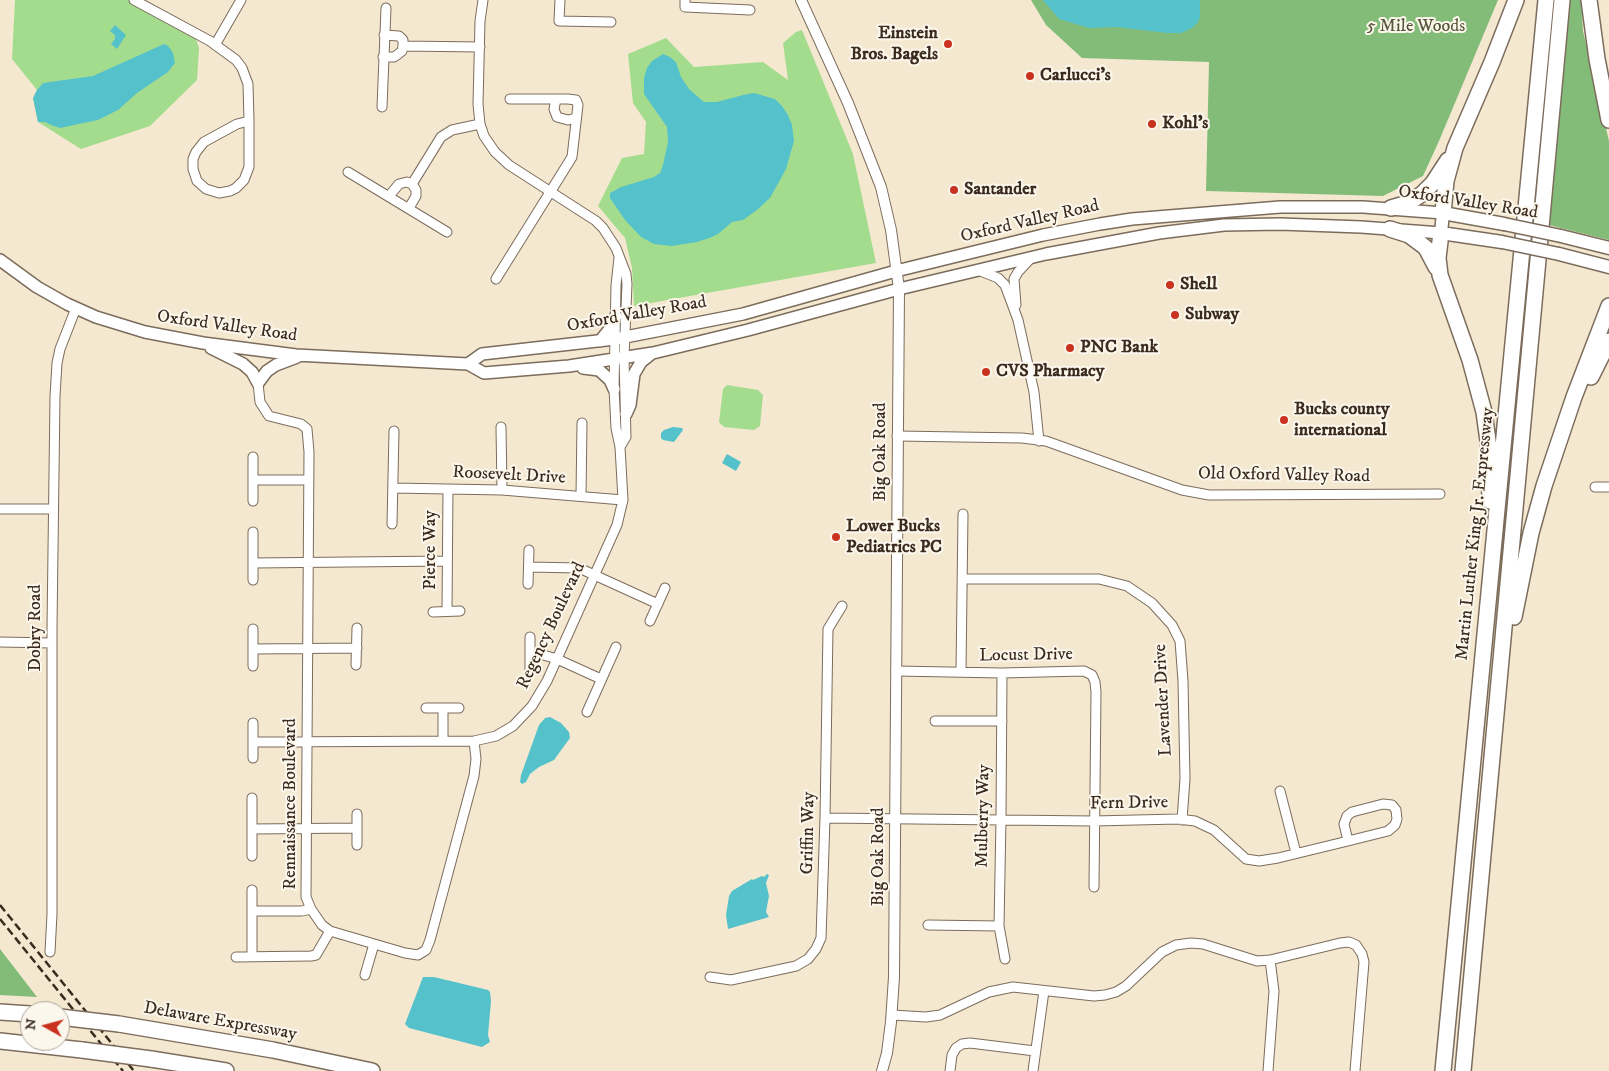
<!DOCTYPE html>
<style>
body{margin:0}
#map{position:relative;width:1609px;height:1071px;overflow:hidden;background:#f5e8d0;font-family:"IM FELL DW Pica",serif}
canvas{display:block}
.north{position:absolute;left:20px;top:1001px;width:50px;height:50px;box-sizing:border-box;background:#fbf7ec;border:1px solid #aea59a;border-radius:50%;rotate:277deg;font-size:14px;font-weight:700;line-height:20px;text-align:center;color:#3b2a1e}
.north::after{content:'';display:block;margin:auto;width:18px;height:22px;background:#c8321e;clip-path:polygon(50% 0,100% 100%,50% 72%,0 100%)}
</style>
<div id="map">
<canvas width="1609" height="1071"></canvas>
<div class="north">N</div>
</div>
<script>
const c = document.querySelector('canvas').getContext('2d');
c.lineJoin = 'round';
function paint(path, color) { c.fillStyle = color; c.fill(path, 'evenodd'); }
const shape = rows => new Path2D(rows.map(r => 'M' + r).join(''));
function strokePath(path, color, width, dash) { c.strokeStyle = color; c.lineWidth = width; c.lineCap = dash ? 'butt' : 'round'; c.setLineDash(dash || []); c.stroke(path); }
function write(font, color, halo, rows, align = 'center') {
  c.font = font + ' "IM FELL DW Pica",serif'; c.lineWidth = 4; c.setLineDash([]); c.textBaseline = 'middle'; c.strokeStyle = halo; c.fillStyle = color; for (const [text, x, y, turn = 0] of rows) {
    c.save(); c.translate(x, y); c.rotate((+turn || 0) * Math.PI / 180); c.textAlign = isNaN(turn) ? turn : align; if (halo) c.strokeText(text, 0, 0); c.fillText(text, 0, 0); c.restore();
  }
}
const green = shape([
 [15,0,134,0,194,33,199,48,197,80,150,126,81,149,38,122,33,98,37,90,12,59],
 [802,30,853,154,876,263,634,306,632,268,625,238,598,206,622,158,644,154,646,122,633,103,628,54,666,38,694,67,763,62,788,80,783,43,796,32],
 [727,385,758,390,763,395,760,426,754,430,724,427,719,422,723,389]
]);
const forest = shape([
 [1031,0,1498,0,1439,141,1423,176,1383,196,1206,191,1209,62,1082,58,1046,25],
 [1569,0,1581,0,1583,31,1609,141,1609,240,1549,225],
 [0,949,37,997,0,995]
]);
const water = shape([
 [1043,0,1200,0,1200,17,1198,22,1192,28,1181,33,1167,33,1117,27,1089,28,1059,19],
 [115,25,126,35,117,49,111,44,115,39,115,35,110,31],
 [164,44,168,46,173,53,175,63,168,72,137,93,118,110,98,120,60,128,51,125,45,122,38,122,33,98,37,90,43,83,93,76],
 [663,54,670,57,676,62,681,77,689,89,704,102,717,102,743,95,754,93,775,99,782,106,788,115,792,125,794,141,786,169,770,198,757,210,743,220,732,222,718,234,712,237,697,242,672,246,654,244,641,237,625,220,610,198,610,193,621,187,654,177,660,173,663,165,668,142,667,127,644,94,644,78,647,68,652,61],
 [673,427,682,428,683,430,674,442,663,440,661,438,661,433,664,430],
 [727,454,741,462,736,471,722,463],
 [550,717,561,723,569,732,570,738,554,760,539,767,530,774,526,782,522,784,520,782,521,775,539,725,545,718],
 [767,874,769,875,766,883,769,896,766,912,769,917,728,929,726,915,729,896,732,891,752,879,753,880,762,876,764,877],
 [423,977,434,977,488,990,490,992,491,1001,488,1035,490,1042,482,1047,409,1028,405,1024]
]);
const minor = shape([
 [134,0,210,41,236,60,242,68,248,84,249,121],
 [483,0,480,21,478,104,480,124,484,136,495,152,509,165,596,221,603,228,616,248,626,274,627,284,624,358,626,437,620,447],
 [560,0,559,21,611,22],
 [685,0,685,7,750,10],
 [215,45,241,0],
 [403,46,480,47],
 [383,57,394,57,397,55,402,51,403,46,403,40,399,36,384,35],
 [556,99,554,109,557,117,568,120,576,118],
 [382,107,386,8],
 [249,121,249,167,244,180,236,188,230,191,219,193,206,189,197,181,193,169,193,159,196,152,204,142,237,124,249,121],
 [348,172,447,232],
 [412,184,441,137,452,130,480,124],
 [389,196,399,184,407,182,412,184,416,190,416,196,409,208],
 [978,270,998,278,1005,285,1018,320,1034,392,1039,441],
 [496,279,572,157,578,105,576,100,568,99,510,99],
 [1016,305,1014,279,1018,272,1031,258],
 [258,383,260,402,269,416,301,424,307,429,309,452,306,897,311,909,322,925,330,931,405,953,418,955,426,950,430,940,474,776,476,759,474,741],
 [501,427,502,490],
 [897,436,1022,438,1046,441,1182,490,1209,495,1440,494],
 [253,457,253,501],
 [253,480,309,480],
 [1595,487,1609,487],
 [393,488,502,490,623,500],
 [581,496,582,423],
 [0,509,53,509],
 [392,524,394,431],
 [253,563,447,561],
 [529,567,579,568,658,604],
 [962,579,1099,579,1127,586,1152,603,1172,625,1180,641,1183,681,1185,779,1182,820],
 [253,580,253,532],
 [528,584,529,550],
 [447,611,448,490],
 [433,612,460,611],
 [650,621,665,588],
 [253,629,253,666],
 [530,637,530,670],
 [0,642,52,643],
 [253,649,357,648],
 [530,653,540,654,557,659,601,679],
 [356,665,357,628],
 [896,671,1002,673,1084,671,1092,675,1095,682,1096,692,1094,887],
 [961,672,963,514],
 [1002,673,1001,819,999,926,1005,959],
 [426,708,459,708],
 [443,708,443,741],
 [587,712,616,647],
 [935,721,1002,721],
 [253,723,253,758],
 [253,742,474,741,496,736,513,726,532,706,547,681,617,525,623,500,620,447,616,428,614,389,616,285,619,258],
 [1280,791,1296,853],
 [252,798,252,856],
 [825,818,1094,821,1178,819,1195,821,1214,830,1246,859,1259,861,1278,858,1348,841,1388,831,1395,825,1397,819,1396,810,1392,805,1383,804,1352,812,1347,816,1344,824,1348,841],
 [252,829,357,828],
 [357,845,357,814],
 [252,911,302,911,311,909],
 [928,925,999,926],
 [50,952,52,914,52,628,55,396,57,363,60,349,76,308],
 [252,956,252,890],
 [236,957,311,956,316,955,330,931],
 [365,975,374,944],
 [710,977,731,980,796,966,808,959,816,949,821,938,825,818,828,629,842,606],
 [892,1015,926,1017,940,1015,989,992,1013,987,1094,996,1105,995,1116,992,1126,986,1162,952,1176,945,1191,943,1203,944,1257,961,1270,960,1340,943,1349,942,1356,945,1362,954,1364,962,1355,1071],
 [950,1071,952,1055,956,1048,962,1044,970,1043,1035,1051],
 [1033,1071,1044,991],
 [1268,1071,1274,991,1270,960]
]);
const tertiary = shape([
 [801,0,848,103,881,187,891,230,899,289,894,977,891,1022,887,1053,882,1071]
]);
const secondary = shape([
 [0,260,37,287,67,304,96,317,145,332,203,343,296,355,468,364,484,373,569,366,653,353,748,330,899,289,1046,254,1159,233,1224,225,1280,224,1361,227,1441,233],
 [600,341,609,330,616,316],
 [211,348,243,364,252,372,258,383,267,371,276,365,297,357],
 [468,364,482,354,615,339,743,314,896,271,1043,235,1100,224,1132,219,1280,207,1363,207,1443,213],
 [583,368,599,370,610,380,614,389],
 [626,414,630,405,634,374,641,362,651,354]
]);
const primary = shape([
 [1561,236,1609,248],
 [1502,242,1441,233,1443,213,1504,224],
 [1559,254,1609,267]
]);
const motorway = shape([
 [1589,0,1597,59,1609,120],
 [1391,208,1408,203,1422,194,1433,183,1448,160],
 [1443,213,1446,181,1455,148,1492,62,1516,0],
 [1390,229,1409,235,1421,244,1426,248,1436,267],
 [1441,233,1438,258,1440,275,1470,360,1484,412,1489,448,1490,501],
 [1591,377,1609,341],
 [1514,617,1531,533,1544,486,1574,397,1609,306],
 [0,1012,30,1014],
 [119,1024,273,1050,372,1071],
 [0,1041,82,1050],
 [151,1059,226,1071],
 [1443,1071,1546,0],
 [1463,1071,1562,0]
]);
const rail = shape([
 [0,905,134,1071],
 [0,919,123,1071]
]);
const primaryBridge = shape([
 [1504,224,1561,236],
 [1502,242,1559,254]
]);
const motorwayBridge = shape([
 [60,1017,119,1024],
 [82,1050,151,1059]
]);
const markers = [
 [948,44,5,"#c8321e"],
 [1030,76,5,"#c8321e"],
 [1152,124,5,"#c8321e"],
 [954,190,5,"#c8321e"],
 [1170,285,5,"#c8321e"],
 [1175,315,5,"#c8321e"],
 [1070,348,5,"#c8321e"],
 [986,372,5,"#c8321e"],
 [1284,420,5,"#c8321e"],
 [836,537,5,"#c8321e"]
];
const parkNames = [
 ["5 Mile Woods",1416,27]
];
const poiNames = [
 ["Einstein",938,34,"right"],
 ["Bros. Bagels",938,55,"right"],
 ["Carlucci's",1040,76],
 ["Kohl's",1162,124],
 ["Santander",964,190],
 ["Shell",1180,285],
 ["Subway",1185,315],
 ["PNC Bank",1080,348],
 ["CVS Pharmacy",996,372],
 ["Bucks county",1294,410],
 ["international",1294,431],
 ["Lower Bucks",846,527],
 ["Pediatrics PC",846,548]
];
const streetNames = [
 ["Oxford Valley Road",1468,203,9],
 ["Oxford Valley Road",1030,222,-13],
 ["Oxford Valley Road",637,315,-10],
 ["Oxford Valley Road",227,327,8],
 ["Big Oak Road",881,452,-90],
 ["Roosevelt Drive",509,476,3],
 ["Old Oxford Valley Road",1284,476,1],
 ["Martin Luther King Jr. Expressway",1476,534,-84],
 ["Pierce Way",431,550,-90],
 ["Regency Boulevard",552,626,-65],
 ["Dobry Road",36,628,-90],
 ["Locust Drive",1026,656,-1],
 ["Lavender Drive",1164,700,-93],
 ["Rennaissance Boulevard",291,804,-90],
 ["Fern Drive",1129,804,-1],
 ["Mulberry Way",984,816,-89],
 ["Griffin Way",809,833,-89],
 ["Big Oak Road",879,857,-90],
 ["Delaware Expressway",220,1022,10]
];
paint(green, '#a4dc8e');
paint(forest, '#83bc79');
paint(water, '#55c2cb');
strokePath(minor, '#7c6c5c', 11);
strokePath(tertiary, '#7c6c5c', 12);
strokePath(secondary, '#7c6c5c', 14);
strokePath(primary, '#7c6c5c', 15);
strokePath(motorway, '#7c6c5c', 18);
strokePath(minor, '#fff', 9);
strokePath(tertiary, '#fff', 10);
strokePath(secondary, '#fff', 11);
strokePath(primary, '#fff', 12);
strokePath(motorway, '#fff', 15);
strokePath(rail, '#3b2a1e', 2.5, [8, 4]);
strokePath(primaryBridge, '#7c6c5c', 15, []);
strokePath(motorwayBridge, '#7c6c5c', 18, []);
strokePath(primaryBridge, '#fff', 12);
strokePath(motorwayBridge, '#fff', 15);
for (const [x, y, r, color] of markers) { const dot = new Path2D(); dot.arc(x, y, r, 0, 2 * Math.PI); c.fillStyle = color; c.fill(dot); strokePath(dot, '#fbf7ec', 2); }
write('18px', '#55563a', '#fbf7ec', parkNames);
write('bold 18px', '#3b2a1e', '#fbf7ec', poiNames, 'left');
write('18px', '#3b2a1e', '#fbf7ec', streetNames);
</script>
